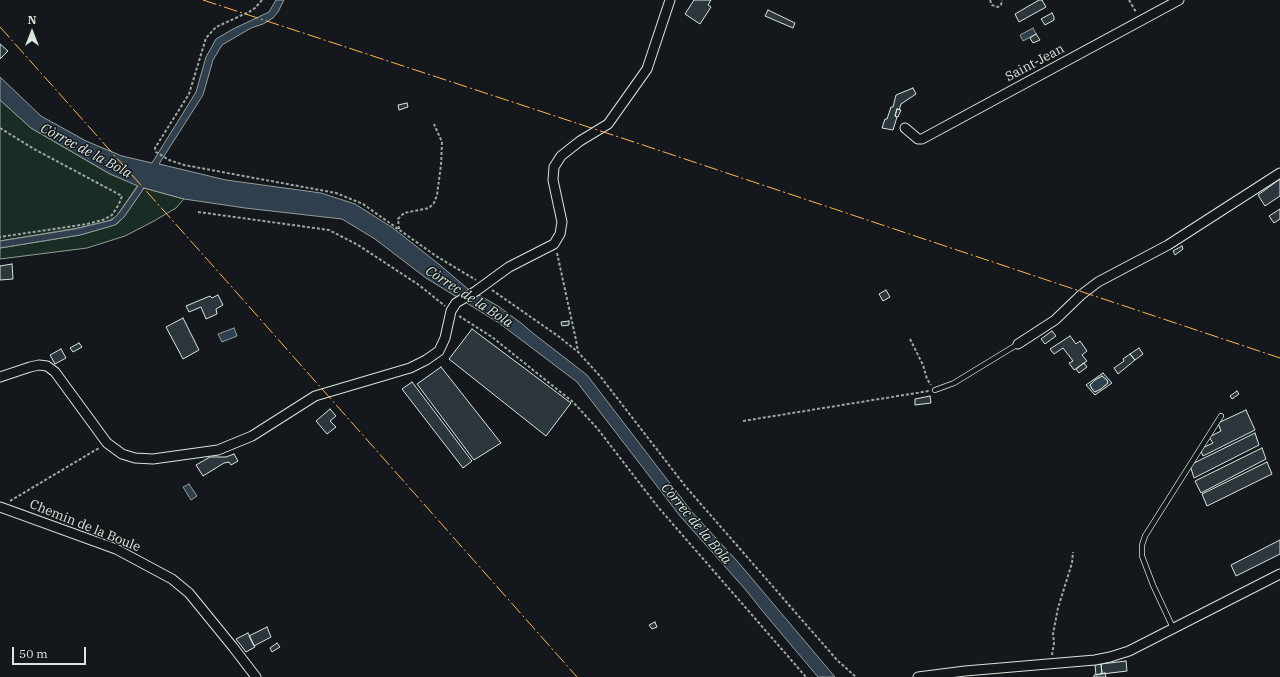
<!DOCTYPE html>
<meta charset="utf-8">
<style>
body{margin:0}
#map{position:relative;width:1280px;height:677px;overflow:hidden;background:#14181c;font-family:"IBM Plex Serif",serif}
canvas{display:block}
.north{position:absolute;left:12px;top:12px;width:40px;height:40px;-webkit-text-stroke:3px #14181c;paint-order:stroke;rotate:0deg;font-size:11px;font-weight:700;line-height:16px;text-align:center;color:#d8e6dc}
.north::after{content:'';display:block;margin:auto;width:14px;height:18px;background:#d8e6dc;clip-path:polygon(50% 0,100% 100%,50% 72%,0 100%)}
.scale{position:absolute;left:12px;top:647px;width:74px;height:18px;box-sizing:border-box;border:2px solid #d8e6dc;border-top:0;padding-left:5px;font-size:12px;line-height:14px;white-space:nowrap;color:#d8e6dc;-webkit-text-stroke:3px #14181c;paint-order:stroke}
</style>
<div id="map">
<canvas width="1280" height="677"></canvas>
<div class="north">N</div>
<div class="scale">50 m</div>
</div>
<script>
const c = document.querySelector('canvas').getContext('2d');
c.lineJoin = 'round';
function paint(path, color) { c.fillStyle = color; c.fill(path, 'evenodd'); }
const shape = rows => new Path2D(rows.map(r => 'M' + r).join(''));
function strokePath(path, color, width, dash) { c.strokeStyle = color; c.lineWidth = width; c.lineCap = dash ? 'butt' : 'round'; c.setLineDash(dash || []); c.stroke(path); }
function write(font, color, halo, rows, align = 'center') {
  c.font = font + ' "IBM Plex Serif",serif'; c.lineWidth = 3; c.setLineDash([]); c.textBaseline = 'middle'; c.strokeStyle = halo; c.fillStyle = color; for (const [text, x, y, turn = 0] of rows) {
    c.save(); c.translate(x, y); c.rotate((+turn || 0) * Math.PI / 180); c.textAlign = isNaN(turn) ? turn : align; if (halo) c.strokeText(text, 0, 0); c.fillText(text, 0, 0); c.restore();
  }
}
const green = shape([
 [0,100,31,128,110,174,138,185,116,217,108,221,78,228,0,241,0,100],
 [144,188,184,199,176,208,154,221,125,236,87,248,0,259,0,248,80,235,117,224,124,217,144,188]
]);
const water = shape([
 [276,0,284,0,278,12,273,18,263,24,251,28,222,45,213,60,203,95,159,164,226,180,321,193,355,204,393,228,440,265,468,289,498,306,521,323,534,334,587,375,692,512,738,562,835,677,818,677,765,614,745,589,680,516,577,382,499,323,426,278,375,239,342,219,245,208,184,199,144,188,124,217,115,225,80,235,0,248,0,241,75,229,112,220,119,213,138,186,110,174,31,128,0,100,0,77,41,116,86,141,122,156,152,163,196,92,206,57,216,39,233,29,269,12,276,0],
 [1033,28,1036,34,1023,41,1020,35,1033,28],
 [234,328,237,336,222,342,218,334,234,328],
 [1102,376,1107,380,1108,383,1101,389,1095,392,1092,389,1090,385,1095,380,1102,376],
 [189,484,197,496,191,500,183,487,189,484]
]);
const building = shape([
 [694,0,711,0,708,5,711,7,700,24,685,14,694,0],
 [1039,0,1042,0,1046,7,1019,22,1015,14,1039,0],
 [768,10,795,23,793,28,765,16,768,10],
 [1052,13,1054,17,1054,20,1045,25,1041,19,1052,13],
 [1036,34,1040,40,1033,43,1030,38,1036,34],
 [0,44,8,51,0,59,0,44],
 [913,88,916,94,901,104,899,110,897,109,895,116,897,117,893,130,882,128,885,119,887,119,891,107,893,107,896,95,913,88],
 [407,103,408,107,399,110,398,105,407,103],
 [897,109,901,110,898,117,895,116,897,109],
 [1280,179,1280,196,1265,206,1258,195,1280,179],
 [1280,209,1280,219,1274,223,1269,216,1280,209],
 [1182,246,1183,249,1175,255,1173,251,1182,246],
 [12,264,13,279,0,280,0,266,12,264],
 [886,290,890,297,883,301,879,294,886,290],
 [218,295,223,305,216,309,217,314,206,319,201,307,189,312,186,306,210,296,212,298,218,295],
 [183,318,199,350,183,359,166,327,183,318],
 [569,321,569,325,562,326,561,322,569,321],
 [472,329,571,403,546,436,449,359,472,329],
 [1052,331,1056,336,1045,344,1041,339,1052,331],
 [1070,336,1076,344,1080,341,1087,351,1082,355,1087,361,1074,370,1069,363,1073,361,1063,348,1054,354,1050,349,1070,336],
 [79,343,82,347,73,352,70,348,79,343],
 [1139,348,1143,354,1135,360,1130,354,1139,348],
 [61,349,66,358,55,364,50,355,61,349],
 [1130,354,1135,360,1118,374,1114,368,1124,361,1123,359,1130,354],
 [1084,363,1087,367,1079,373,1076,369,1084,363],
 [441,367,501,443,474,460,417,384,441,367],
 [1103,373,1112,383,1095,395,1086,385,1103,373],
 [1102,376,1107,380,1108,383,1101,389,1095,392,1092,389,1090,385,1095,380,1102,376],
 [412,382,472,461,463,468,402,389,412,382],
 [1237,391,1239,394,1232,399,1230,396,1237,391],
 [930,396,931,403,915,405,915,399,930,396],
 [330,409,336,416,330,421,336,427,327,434,316,421,330,409],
 [1246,410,1255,430,1203,456,1200,449,1213,443,1209,437,1221,431,1218,423,1246,410],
 [1255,433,1259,445,1194,478,1190,465,1255,433],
 [1262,448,1266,459,1201,493,1195,481,1262,448],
 [234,454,238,461,231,465,229,462,224,463,203,476,196,465,210,457,226,457,234,454],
 [1267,462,1272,474,1207,506,1202,494,1267,462],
 [1280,540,1280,554,1236,576,1231,565,1280,540],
 [655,622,657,627,652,629,649,625,655,622],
 [267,627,271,637,254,646,249,636,267,627],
 [248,633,255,647,246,652,236,639,248,633],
 [277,643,280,647,272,652,270,648,277,643],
 [1126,661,1127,671,1102,674,1101,664,1126,661],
 [1101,664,1102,674,1096,675,1095,665,1101,664],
 [1105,673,1106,677,1094,677,1094,675,1105,673]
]);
const path = shape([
 [262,0,255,8,249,12,216,27,206,38,189,94,155,148,156,152,169,160,184,165,336,193,363,204,436,256,476,280],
 [990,0,992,5,998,7,1001,5,1002,0],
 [1129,0,1136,12],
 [0,128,34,149,122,196,119,204,112,215,103,220,87,224,0,237],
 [198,212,329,230,358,245,419,285,445,306],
 [399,229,398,219,404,213,429,208,434,203,437,195,441,165,442,142,434,124],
 [557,253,576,340,578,352],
 [492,290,558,336,578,352,600,376,686,487,837,660,856,677],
 [459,316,492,337,573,402,597,428,658,507,806,677],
 [910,339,923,365,927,379,931,385],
 [743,421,929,391],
 [10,501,99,448],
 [1052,655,1054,643,1053,634,1058,608,1072,563,1073,552]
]);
const lane = shape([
 [935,390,954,383,1018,344],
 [1173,628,1153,585,1142,556,1142,545,1145,536,1221,416]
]);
const street = shape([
 [905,128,918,139,922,139,1179,0],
 [1018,344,1055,320,1081,295,1098,282,1168,245,1280,173],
 [0,377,30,367,39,365,47,366,55,372,107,443,122,454,135,458,153,459,218,450,252,436,315,396,410,368,426,360,439,351,445,338,451,311,456,303,476,291,509,267,554,244,560,234,562,222,553,180,554,167,561,156,580,141,608,124,647,69,670,0],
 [0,507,116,549,172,579,189,593,233,647,256,677],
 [918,677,965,671,1095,660,1110,657,1129,651,1280,574]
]);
const power = shape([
 [203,0,646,146,1280,358],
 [0,27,222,276,577,677]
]);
const streetNames = [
 ["Saint-Jean",1035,63,-28],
 ["Chemin de la Boule",85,526,22]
];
const waterNames = [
 ["Còrrec de la Bola",86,151,28],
 ["Còrrec de la Bola",469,297,33],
 ["Còrrec de la Bola",696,524,50]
];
paint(green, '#1a2d24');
strokePath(green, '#939e99', 1);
paint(water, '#2f3f4d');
strokePath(water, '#939e99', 1);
paint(building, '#2c363c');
strokePath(building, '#d8e6dc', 1);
strokePath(lane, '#d8e6dc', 6);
strokePath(street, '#d8e6dc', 11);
strokePath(path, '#9da8a2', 2, [3, 2]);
strokePath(lane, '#14181c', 4.5);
strokePath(street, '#14181c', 9);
strokePath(power, '#ffb74d', 1, [14, 3, 2, 3]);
write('13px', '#d8e6dc', '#14181c', streetNames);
write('italic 14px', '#d8e6dc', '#14181c', waterNames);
</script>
